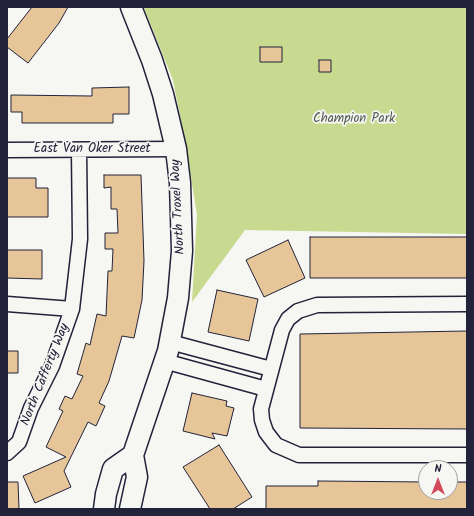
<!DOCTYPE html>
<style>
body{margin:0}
#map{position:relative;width:474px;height:516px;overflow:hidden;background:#f6f6f2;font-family:Kalam,sans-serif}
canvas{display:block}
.frame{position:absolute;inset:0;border:8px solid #22223b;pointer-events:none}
.north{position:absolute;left:418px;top:460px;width:40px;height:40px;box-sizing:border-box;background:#f6f6f2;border:1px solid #a1a1a9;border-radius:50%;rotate:0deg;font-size:11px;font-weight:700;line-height:16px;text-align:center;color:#22223b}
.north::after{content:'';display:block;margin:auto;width:14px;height:18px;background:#d1495b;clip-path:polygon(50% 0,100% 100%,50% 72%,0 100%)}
</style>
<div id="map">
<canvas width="474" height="516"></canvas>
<div class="frame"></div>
<div class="north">N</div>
</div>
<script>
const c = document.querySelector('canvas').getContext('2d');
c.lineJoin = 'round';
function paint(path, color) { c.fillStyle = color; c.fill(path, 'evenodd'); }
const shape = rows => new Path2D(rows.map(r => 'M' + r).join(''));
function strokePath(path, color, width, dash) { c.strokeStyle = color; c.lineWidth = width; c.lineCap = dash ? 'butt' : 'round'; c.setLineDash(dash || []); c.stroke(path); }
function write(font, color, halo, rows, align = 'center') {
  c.font = font + ' Kalam,sans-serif'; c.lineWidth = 3.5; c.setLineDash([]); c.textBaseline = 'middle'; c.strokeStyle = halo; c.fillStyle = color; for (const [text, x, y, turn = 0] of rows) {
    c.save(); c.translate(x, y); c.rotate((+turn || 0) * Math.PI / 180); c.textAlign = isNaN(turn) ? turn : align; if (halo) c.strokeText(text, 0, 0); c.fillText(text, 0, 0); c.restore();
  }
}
const green = shape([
 [144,8,467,8,467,234,245,230,192,302,197,215,186,146,173,80]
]);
const building = shape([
 [32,7,68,7,59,23,28,63,7,47,7,39,32,7],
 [260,47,282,47,282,62,260,62,260,47],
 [319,60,331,60,331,72,319,72,319,60],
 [129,87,129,114,113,114,113,123,22,123,22,112,11,112,11,95,92,96,92,88,129,87],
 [104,175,141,175,144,261,142,300,134,338,122,336,109,381,99,403,105,406,96,426,88,422,64,471,71,487,35,503,23,476,66,457,46,447,63,411,59,409,65,396,72,399,83,376,77,374,86,343,90,345,97,314,106,316,108,271,112,271,113,249,105,249,105,233,118,233,117,209,111,209,111,187,104,188,104,175],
 [7,178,36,178,36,188,48,188,48,217,7,217,7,178],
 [310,237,467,237,467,278,310,278,310,237],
 [288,240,305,278,264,297,246,260,288,240],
 [7,250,42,250,42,279,7,278,7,250],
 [217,290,258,299,249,341,208,332,217,290],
 [467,331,467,429,300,428,300,334,467,331],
 [7,351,18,351,18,373,7,373,7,351],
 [192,393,227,401,226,406,234,408,227,436,212,433,215,439,183,431,192,393],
 [219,445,252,497,233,509,210,509,183,467,219,445],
 [318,481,426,482,426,492,450,492,450,482,467,482,467,509,266,509,266,486,318,486,318,481],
 [7,482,18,482,19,509,7,509,7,482]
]);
const street = shape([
 [7,150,176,149],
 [7,304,72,309],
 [467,304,317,305,298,311,288,319,282,330,261,409,262,420,266,432,276,445,299,455,467,455],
 [170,342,271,369],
 [164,361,266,389],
 [7,453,19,442,31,408,52,366,72,309,80,239,79,150]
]);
const secondary = shape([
 [131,7,152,60,163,94,176,149,180,183,182,251,178,298,168,351,133,455],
 [104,509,106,494,113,469,133,455,137,477,130,509]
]);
const parkNames = [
 ["Champion Park",354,120]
];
const streetNames = [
 ["East Van Oker Street",92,150],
 ["North Troxel Way",179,207,-93],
 ["North Cafferty Way",46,375,-68]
];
paint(green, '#c7da8f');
paint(building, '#e6c698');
strokePath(building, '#22223b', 1);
strokePath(street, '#22223b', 17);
strokePath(secondary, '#22223b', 23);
strokePath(street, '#f6f6f2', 14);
strokePath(secondary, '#f6f6f2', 20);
write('13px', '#545954', '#f6f6f2', parkNames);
write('13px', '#22223b', '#f6f6f2', streetNames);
</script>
